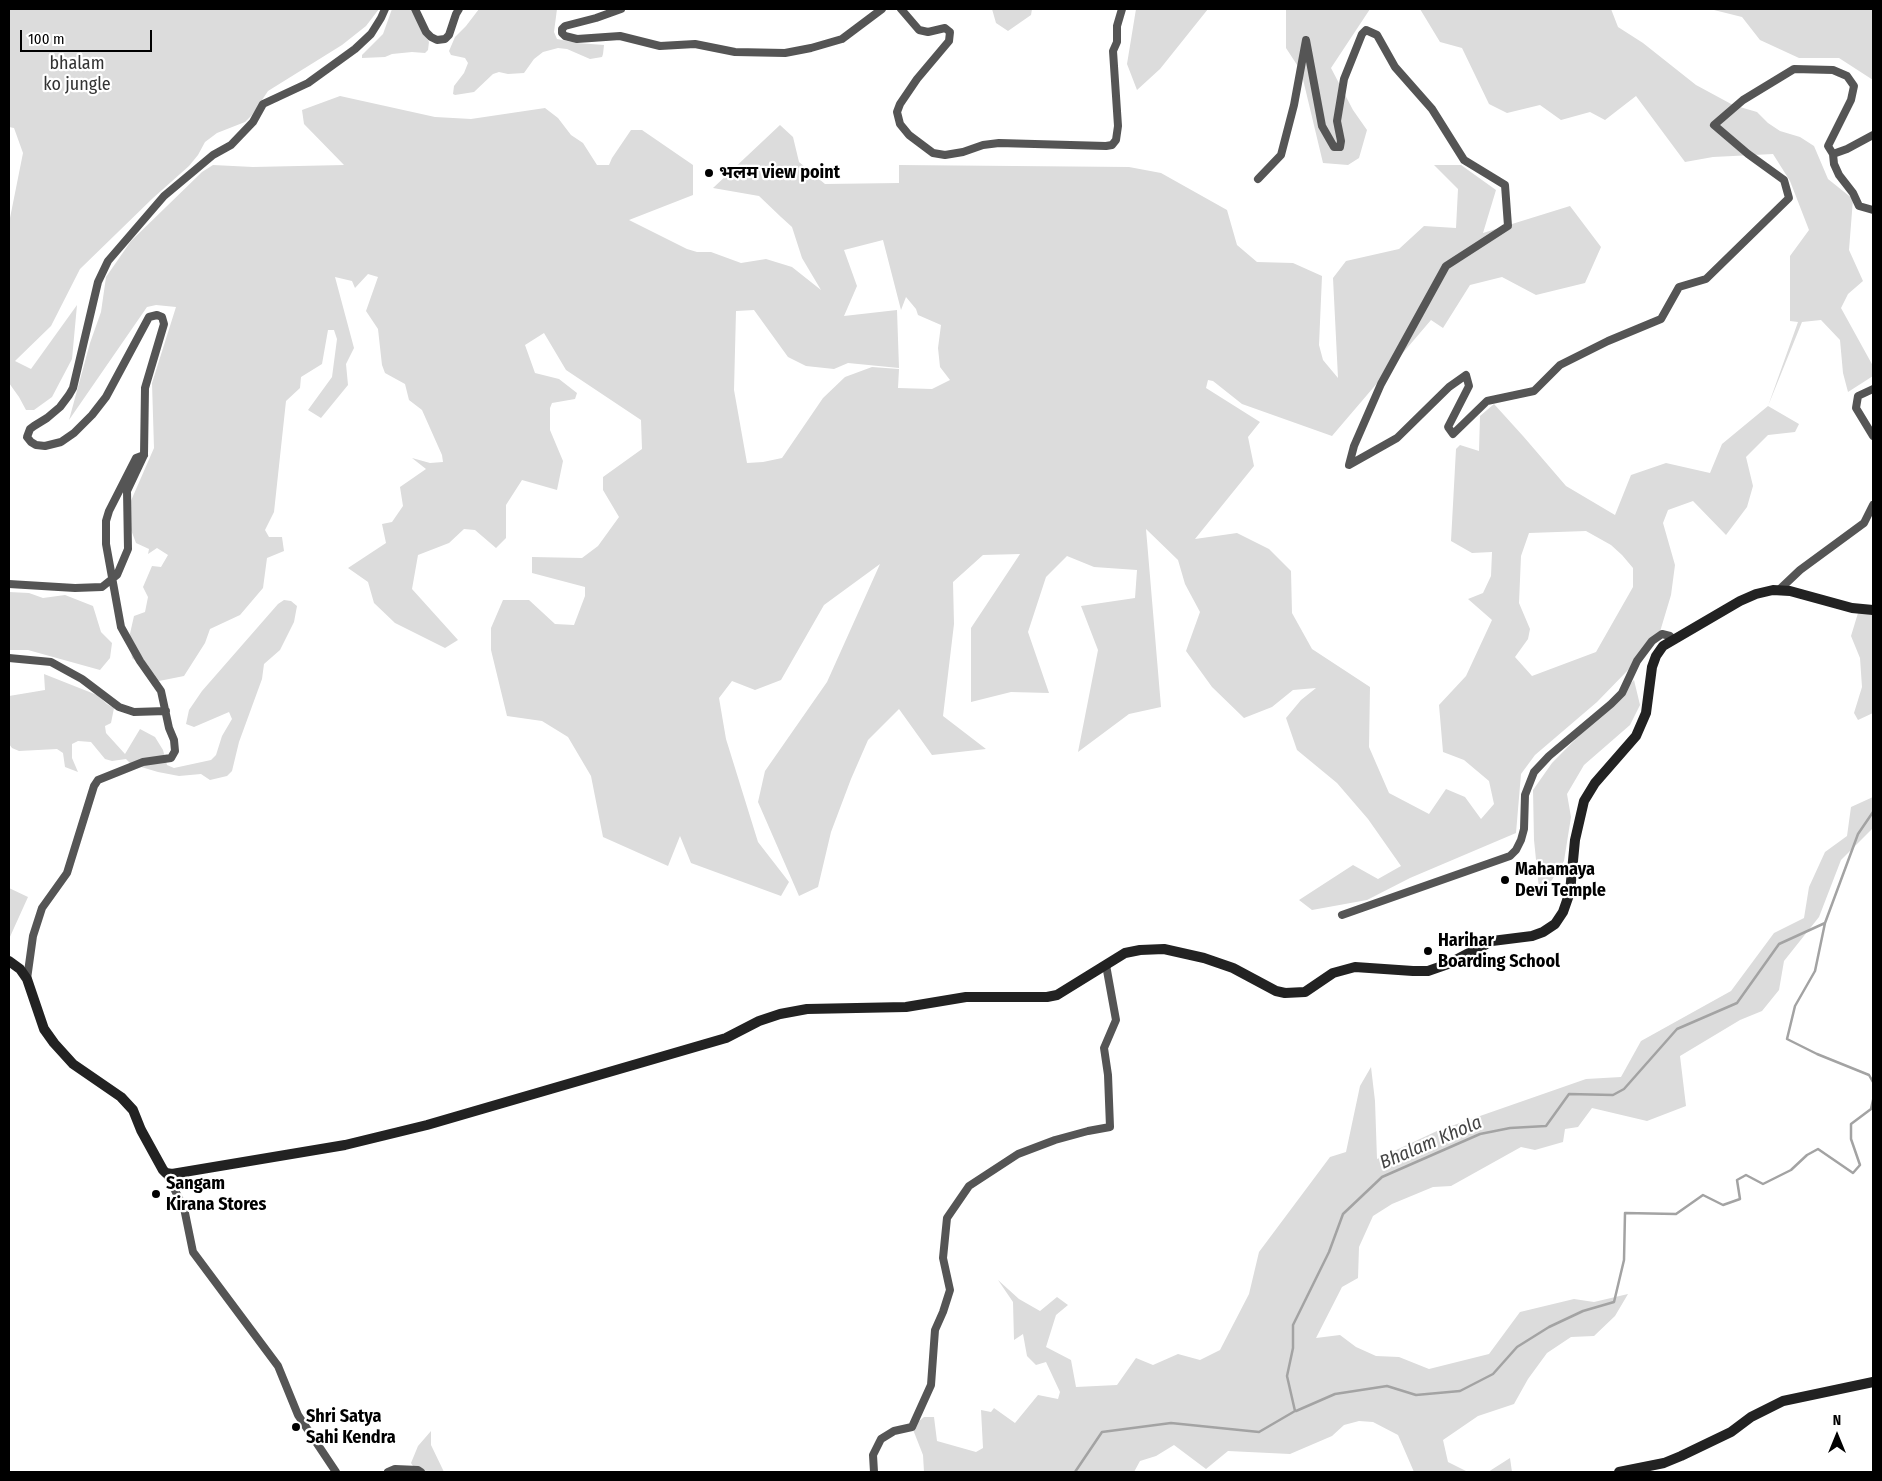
<!DOCTYPE html>
<meta charset="utf-8">
<style>
body{margin:0}
#map{position:relative;width:1882px;height:1481px;overflow:hidden;background:#fff;font-family:"Fira Sans Condensed",sans-serif}
canvas{display:block}
.frame{position:absolute;inset:0;border:10px solid #000;pointer-events:none}
.north{position:absolute;left:1812px;top:1411px;width:50px;height:50px;-webkit-text-stroke:4px #fff;paint-order:stroke;rotate:0deg;font-size:14px;font-weight:700;line-height:20px;text-align:center;color:#000}
.north::after{content:'';display:block;margin:auto;width:18px;height:22px;background:#000;clip-path:polygon(50% 0,100% 100%,50% 72%,0 100%)}
.scale{position:absolute;left:20px;top:30px;width:132px;height:22px;box-sizing:border-box;border:2px solid #000;border-top:0;padding-left:6px;font-size:15px;line-height:18px;white-space:nowrap;color:#000;-webkit-text-stroke:4px #fff;paint-order:stroke}
</style>
<div id="map">
<canvas width="1882" height="1481"></canvas>
<div class="frame"></div>
<div class="north">N</div>
<div class="scale">100 m</div>
</div>
<script>
const c = document.querySelector('canvas').getContext('2d');
c.lineJoin = 'round';
function paint(path, color) { c.fillStyle = color; c.fill(path, 'evenodd'); }
const shape = rows => new Path2D(rows.map(r => 'M' + r).join(''));
function strokePath(path, color, width, dash) { c.strokeStyle = color; c.lineWidth = width; c.lineCap = dash ? 'butt' : 'round'; c.setLineDash(dash || []); c.stroke(path); }
function write(font, color, halo, rows, align = 'center') {
  c.font = font + ' "Fira Sans Condensed","Noto Sans Devanagari",sans-serif'; c.lineWidth = 4.5; c.setLineDash([]); c.textBaseline = 'middle'; c.strokeStyle = halo; c.fillStyle = color; for (const [text, x, y, turn = 0] of rows) {
    c.save(); c.translate(x, y); c.rotate((+turn || 0) * Math.PI / 180); c.textAlign = isNaN(turn) ? turn : align; if (halo) c.strokeText(text, 0, 0); c.fillText(text, 0, 0); c.restore();
  }
}
const green = shape([
 [9,9,379,9,366,26,342,45,268,91,252,115,245,122,217,133,205,142,198,155,189,166,153,198,80,269,51,326,15,361,31,369,77,305,72,359,52,397,34,410,26,410,19,397,9,383,9,223,23,153,14,128,9,127],
 [392,9,410,9,429,42,428,50,425,53,412,52,392,54,385,57,362,58,362,55,383,34],
 [479,9,557,9,554,32,557,39,577,43,604,45,603,54,602,57,590,59,567,49,558,48,543,52,534,59,524,73,508,74,499,72,493,74,474,92,455,95,453,94,454,86,464,73,468,63,465,58,451,55,449,51,455,37,466,26],
 [992,9,1032,9,1031,15,1008,31,996,23],
 [1136,9,1208,9,1160,69,1137,90,1127,64],
 [1286,9,1370,9,1331,68,1353,110,1367,130,1359,158,1348,165,1323,163,1301,71,1286,48],
 [1420,9,1611,9,1618,27,1643,43,1696,85,1733,105,1757,112,1768,123,1780,131,1800,137,1814,146,1828,179,1853,199,1849,250,1863,281,1848,294,1841,308,1873,366,1873,376,1848,392,1843,373,1840,340,1821,320,1802,322,1768,406,1799,424,1795,432,1768,435,1746,457,1753,486,1747,507,1726,535,1693,501,1668,510,1663,523,1675,565,1671,595,1659,635,1630,668,1597,702,1535,755,1521,774,1516,833,1410,878,1367,900,1312,910,1299,900,1353,865,1378,879,1401,866,1368,819,1337,783,1297,750,1286,718,1301,700,1316,688,1293,690,1272,707,1244,718,1212,687,1186,651,1200,612,1185,584,1178,560,1146,529,1161,707,1129,714,1078,752,1098,650,1081,606,1135,598,1137,570,1094,567,1067,556,1046,577,1028,632,1049,693,1011,692,971,702,971,628,1020,554,983,555,953,582,954,624,943,716,986,749,932,755,899,709,868,740,851,779,831,832,818,887,799,896,758,802,765,771,827,682,880,564,824,605,781,680,755,690,732,681,719,698,726,739,758,842,789,882,781,896,691,863,680,836,668,866,603,837,591,776,568,737,542,721,507,716,491,650,491,628,503,600,529,600,555,624,574,625,585,596,585,587,532,573,532,557,582,558,598,546,619,517,603,490,603,477,642,449,641,420,566,370,544,333,525,345,535,373,559,379,577,393,575,399,552,403,550,408,550,430,563,461,557,490,522,480,506,505,506,538,496,548,475,530,464,529,449,543,418,555,412,589,458,640,445,648,395,623,374,603,368,582,348,568,386,543,382,524,392,522,403,506,400,487,426,469,412,458,430,463,443,462,442,455,422,410,409,400,405,384,385,373,382,365,378,329,366,311,378,277,368,274,355,288,352,281,335,277,354,348,346,364,348,385,321,418,308,410,332,377,337,339,334,330,328,330,322,364,301,377,300,388,286,401,274,512,265,530,269,537,282,537,284,551,267,558,263,588,240,615,210,629,205,643,184,676,159,681,132,658,129,638,134,616,145,612,148,597,143,587,152,566,161,567,168,555,157,548,148,554,149,549,136,543,128,522,130,503,154,448,152,383,176,307,156,305,147,307,69,420,90,343,101,312,106,277,131,241,202,172,213,165,253,167,344,165,304,124,302,110,340,96,435,117,471,119,545,108,558,118,571,135,583,143,597,165,609,165,612,158,631,130,642,130,693,165,693,195,629,220,687,249,697,252,711,252,741,263,766,259,792,267,821,290,802,258,792,227,781,217,759,196,713,188,780,125,793,137,799,162,825,184,899,183,899,165,1129,167,1161,173,1227,210,1237,245,1257,262,1293,263,1322,276,1319,345,1323,360,1338,378,1333,278,1346,261,1399,249,1424,226,1456,228,1458,189,1434,165,1461,165,1496,190,1483,233,1570,206,1601,247,1585,283,1536,295,1502,277,1470,285,1443,328,1431,320,1332,436,1242,404,1213,381,1208,380,1206,388,1260,422,1248,437,1254,466,1195,539,1237,533,1269,549,1291,571,1292,613,1312,649,1370,687,1369,747,1389,793,1429,814,1446,789,1465,797,1481,819,1494,804,1489,781,1464,760,1443,752,1439,705,1466,676,1492,620,1468,599,1483,593,1491,576,1492,552,1472,553,1451,541,1456,449,1460,445,1479,451,1480,416,1494,404,1523,436,1566,486,1615,515,1631,475,1666,463,1710,473,1722,444,1768,406,1798,322,1790,321,1790,256,1809,230,1790,181,1773,154,1713,157,1685,162,1636,96,1605,120,1590,112,1561,120,1540,105,1507,113,1489,104,1462,48,1440,42],
 [883,240,901,310,906,297,916,309,918,315,941,325,938,348,940,367,950,380,932,389,898,388,899,369,872,367,845,377,823,398,782,458,763,462,747,463,734,390,736,311,754,310,788,357,806,366,834,369,848,363,899,368,897,310,844,316,857,286,844,250],
 [1586,531,1611,545,1622,555,1633,568,1633,587,1596,652,1532,676,1515,657,1528,639,1530,629,1519,603,1521,556,1529,533],
 [1710,9,1873,9,1873,80,1839,58,1799,58,1760,40,1742,17],
 [9,592,29,593,43,598,65,595,93,606,101,632,112,643,110,658,100,670,28,650,9,650],
 [284,600,291,601,297,606,294,622,280,650,264,664,262,679,239,742,232,771,227,776,210,780,201,774,179,776,158,772,131,764,126,759,112,761,105,759,91,742,78,741,72,744,72,758,78,772,65,767,63,753,57,749,19,751,12,748,9,744,9,696,45,690,44,674,97,695,107,704,114,708,111,723,105,726,106,733,125,754,140,729,155,737,163,750,167,765,174,768,211,760,216,755,222,736,232,719,229,712,194,727,186,724,189,710,202,691,278,604],
 [1858,613,1873,613,1873,713,1858,720,1854,713,1862,687,1860,658,1851,636],
 [1634,680,1640,705,1630,725,1584,765,1567,794,1571,817,1564,861,1540,899,1534,840,1533,790,1552,763],
 [1873,797,1873,828,1841,860,1819,917,1784,961,1779,990,1762,1011,1740,1020,1680,1056,1686,1106,1647,1121,1592,1108,1578,1127,1565,1129,1563,1142,1535,1150,1521,1147,1451,1186,1433,1187,1392,1204,1373,1216,1359,1247,1358,1278,1342,1287,1316,1338,1340,1335,1356,1347,1376,1356,1399,1357,1429,1369,1489,1354,1520,1312,1574,1299,1594,1302,1628,1294,1615,1316,1594,1336,1571,1337,1547,1353,1528,1379,1514,1404,1478,1416,1443,1440,1448,1462,1468,1472,1414,1472,1398,1435,1373,1422,1359,1421,1344,1425,1332,1436,1290,1454,1228,1451,1206,1469,1174,1445,1156,1456,1140,1461,1134,1472,924,1472,923,1455,912,1427,924,1417,934,1417,937,1441,976,1452,983,1448,981,1410,991,1412,994,1408,1015,1423,1038,1395,1058,1399,1060,1392,1046,1362,1036,1365,1027,1356,1023,1334,1014,1340,1013,1302,998,1280,1019,1299,1040,1311,1057,1297,1068,1305,1056,1315,1046,1347,1071,1360,1076,1387,1117,1385,1136,1358,1153,1365,1178,1354,1200,1360,1220,1350,1249,1294,1259,1252,1330,1157,1346,1152,1360,1086,1371,1067,1375,1101,1377,1159,1437,1131,1586,1079,1621,1077,1641,1041,1731,991,1774,933,1804,918,1809,887,1825,852,1847,836,1851,807],
 [9,888,28,897,9,939],
 [431,1431,431,1445,444,1472,417,1472,411,1463,418,1446],
 [1510,1458,1512,1472,1488,1472]
]);
const stream = shape([
 [1825,923,1815,971,1795,1006,1787,1039,1817,1054,1869,1075,1873,1082],
 [1296,1411,1335,1394,1387,1386,1416,1395,1460,1391,1493,1374,1517,1347,1549,1327,1583,1311,1614,1302,1624,1260,1625,1213,1676,1214,1703,1195,1723,1205,1740,1199,1737,1180,1746,1175,1763,1184,1791,1170,1807,1155,1818,1149,1853,1173,1860,1165,1851,1139,1851,1124,1871,1109,1873,1100],
 [1075,1472,1102,1432,1171,1423,1259,1432,1295,1411,1287,1376,1293,1348,1293,1325,1329,1252,1343,1214,1382,1177,1480,1134,1510,1128,1546,1126,1569,1094,1613,1095,1624,1089,1677,1029,1737,1003,1779,944,1825,923,1858,834,1873,812]
]);
const street = shape([
 [415,9,426,32,431,37,437,40,445,39,449,35,456,14,459,9],
 [621,9,596,18,565,26,562,29,562,33,565,36,577,39,620,36,660,46,695,44,735,52,785,53,811,48,842,39,882,9],
 [901,9,919,30,928,32,945,28,950,32,949,41,917,79,900,104,897,112,900,124,909,135,933,153,945,155,963,152,983,145,999,143,1106,146,1112,145,1116,140,1118,126,1113,51,1117,42,1117,26,1122,9],
 [1833,154,1834,164,1839,175,1853,193,1859,206,1873,210],
 [1258,179,1281,155,1294,105,1306,40,1322,126,1334,147,1340,147,1341,141,1337,121,1344,79,1362,34,1366,30,1377,35,1395,67,1432,109,1464,160,1505,185,1508,226,1446,266,1381,384,1354,446,1349,465,1397,438,1449,387,1466,375,1469,386,1448,427,1453,434,1487,401,1534,391,1560,365,1608,341,1661,319,1679,287,1706,279,1789,198,1784,180,1748,154,1714,125,1743,100,1794,69,1833,70,1847,76,1854,86,1851,100,1828,146,1833,154,1847,149,1873,135],
 [1873,389,1858,396,1856,408,1873,436],
 [9,584,75,588,102,587,117,575,128,549,127,491,144,455,145,388,164,324,162,317,157,315,149,317,106,397,92,415,74,433,61,442,45,446,36,445,31,442,27,437,30,429,34,426,47,418,60,407,69,395,73,388,98,282,108,261,164,196,213,155,231,145,253,122,263,104,308,83,355,49,371,34,381,18,385,9],
 [1780,589,1800,570,1864,523,1873,505],
 [9,658,51,662,82,679,119,707,134,712,166,711],
 [1342,915,1510,856,1516,850,1521,840,1524,829,1525,795,1534,772,1549,756,1611,704,1622,693,1637,661,1652,641,1662,634,1670,636,1673,639],
 [27,979,33,936,42,908,67,873,94,786,98,780,143,762,171,758,175,751,174,740,169,728,161,691,140,661,121,627,106,544,106,521,109,511,136,458,144,455],
 [166,1173,184,1208,193,1252,278,1366,298,1415,336,1472],
 [388,1472,395,1469,418,1470,421,1472],
 [874,1472,873,1455,881,1439,894,1431,912,1427,931,1385,935,1330,943,1312,950,1290,943,1258,947,1218,969,1186,1018,1154,1055,1140,1088,1131,1110,1127,1108,1075,1104,1048,1116,1020,1106,965]
]);
const secondary = shape([
 [9,961,20,969,27,979,44,1029,54,1043,73,1064,121,1097,133,1110,141,1130,163,1170,166,1173,172,1174,345,1145,427,1125,726,1038,759,1021,780,1014,807,1009,906,1007,966,997,1047,997,1057,995,1125,953,1140,950,1164,949,1204,958,1233,968,1276,991,1285,993,1305,992,1333,973,1355,967,1413,971,1428,971,1448,964,1492,941,1532,936,1543,932,1555,924,1563,912,1570,892,1575,840,1584,801,1595,783,1636,736,1646,713,1652,667,1656,656,1663,646,1740,601,1756,594,1773,590,1790,591,1852,608,1873,610],
 [1619,1472,1664,1463,1681,1456,1731,1432,1751,1417,1783,1401,1873,1382]
]);
const markers = [
 [709,173,5,"#000"],
 [1505,880,5,"#000"],
 [1428,951,5,"#000"],
 [156,1194,5,"#000"],
 [296,1427,5,"#000"]
];
const parkNames = [
 ["bhalam",77,64],
 ["ko jungle",77,85]
];
const poiNames = [
 ["भलम view point",719,173],
 ["Mahamaya",1515,870],
 ["Devi Temple",1515,891],
 ["Harihar",1438,941],
 ["Boarding School",1438,962],
 ["Sangam",166,1184],
 ["Kirana Stores",166,1205],
 ["Shri Satya",306,1417],
 ["Sahi Kendra",306,1438]
];
const waterNames = [
 ["Bhalam Khola",1431,1143,-23]
];
paint(green, '#dcdcdc');
strokePath(stream, '#a3a3a3', 2.5);
strokePath(street, '#555', 8);
strokePath(secondary, '#222', 10);
for (const [x, y, r, color] of markers) { const dot = new Path2D(); dot.arc(x, y, r, 0, 2 * Math.PI); c.fillStyle = color; c.fill(dot); strokePath(dot, '#fff', 2); }
write('18px', '#333', '#fff', parkNames);
write('bold 18px', '#000', '#fff', poiNames, 'left');
write('italic 19px', '#444', '#fff', waterNames);
</script>
